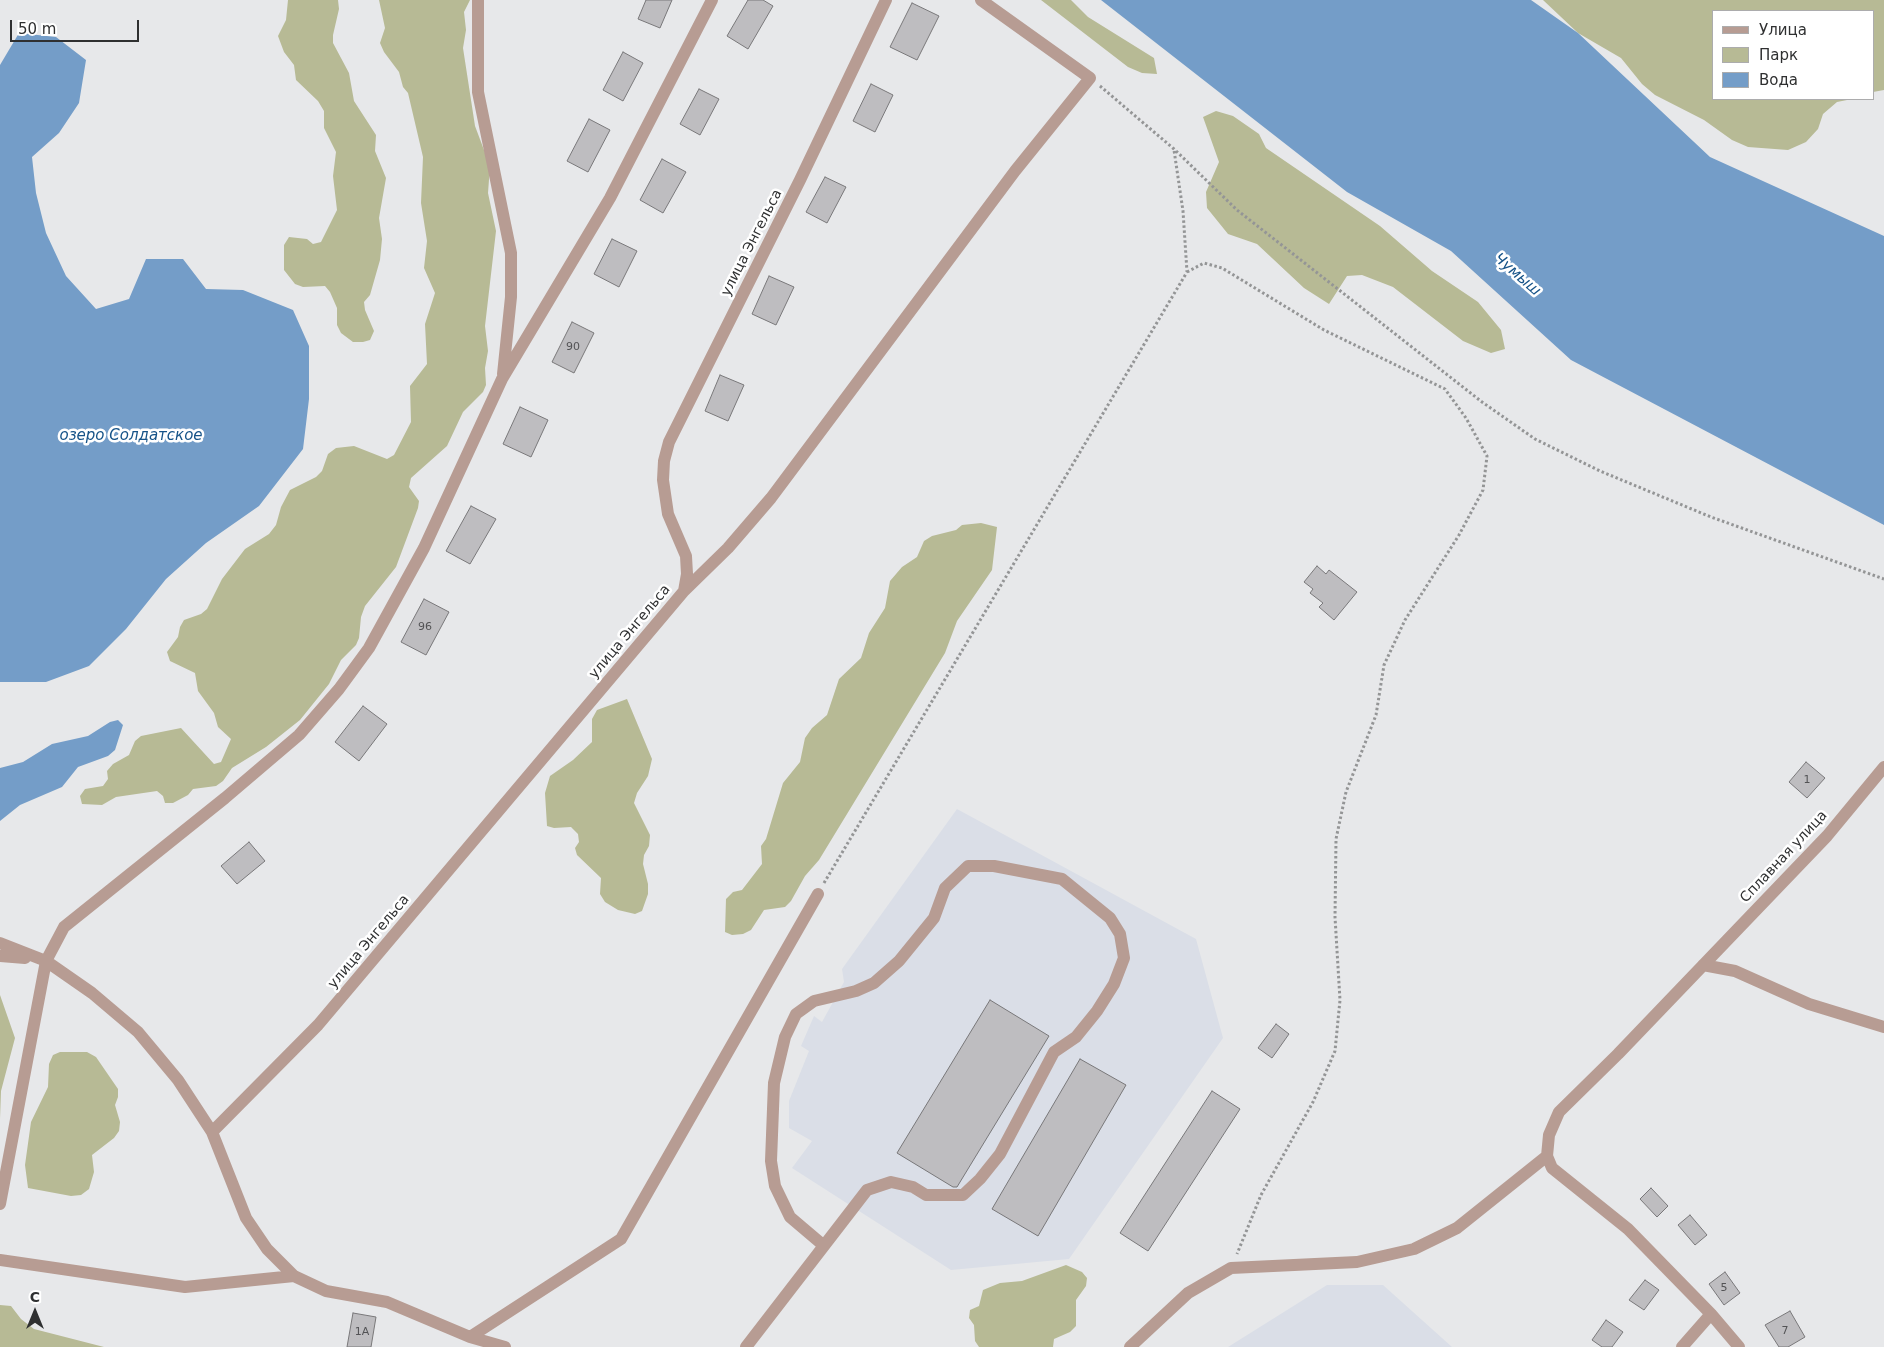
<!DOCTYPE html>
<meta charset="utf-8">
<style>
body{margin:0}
#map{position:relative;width:1884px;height:1347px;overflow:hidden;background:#e7e8ea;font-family:"DejaVu Sans",sans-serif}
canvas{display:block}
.legend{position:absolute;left:1712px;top:10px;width:162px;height:90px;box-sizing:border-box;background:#fff;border:1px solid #acacad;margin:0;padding:6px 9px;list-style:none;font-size:15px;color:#2f3031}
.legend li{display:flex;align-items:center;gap:10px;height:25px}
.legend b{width:25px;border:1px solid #acacad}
.north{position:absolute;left:10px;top:1287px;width:50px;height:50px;-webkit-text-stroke:4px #fff;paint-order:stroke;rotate:0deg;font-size:14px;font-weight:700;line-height:20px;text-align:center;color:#2f3031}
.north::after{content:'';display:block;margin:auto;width:18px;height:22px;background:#2f3031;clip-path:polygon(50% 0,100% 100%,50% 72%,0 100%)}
.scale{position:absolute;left:10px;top:20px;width:129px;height:22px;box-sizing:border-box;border:2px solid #2f3031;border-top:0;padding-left:6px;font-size:15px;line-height:18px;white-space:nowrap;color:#2f3031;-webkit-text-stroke:4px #fff;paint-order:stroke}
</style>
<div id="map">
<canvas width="1884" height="1347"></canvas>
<ul class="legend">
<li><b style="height:6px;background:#b79c93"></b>Улица</li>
<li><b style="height:14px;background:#b7ba95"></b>Парк</li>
<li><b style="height:14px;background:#749dc8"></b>Вода</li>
</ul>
<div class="north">С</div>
<div class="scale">50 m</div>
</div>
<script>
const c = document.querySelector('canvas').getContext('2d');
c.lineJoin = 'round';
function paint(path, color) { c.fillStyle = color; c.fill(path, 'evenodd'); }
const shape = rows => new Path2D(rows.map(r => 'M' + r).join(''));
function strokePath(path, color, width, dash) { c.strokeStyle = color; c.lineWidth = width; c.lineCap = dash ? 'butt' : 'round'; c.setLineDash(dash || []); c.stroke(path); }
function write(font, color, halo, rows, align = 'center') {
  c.font = font + ' "DejaVu Sans",sans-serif'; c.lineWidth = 5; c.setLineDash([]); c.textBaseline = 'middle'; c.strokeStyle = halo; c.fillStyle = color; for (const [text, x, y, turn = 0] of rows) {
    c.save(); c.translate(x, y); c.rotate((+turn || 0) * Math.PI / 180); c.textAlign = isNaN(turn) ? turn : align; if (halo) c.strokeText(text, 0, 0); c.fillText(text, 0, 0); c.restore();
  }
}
const built = shape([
 [957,809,1196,939,1223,1038,1069,1259,951,1270,792,1168,812,1141,789,1128,789,1101,809,1051,801,1046,814,1016,822,1022,844,982,842,969],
 [1327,1285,1383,1285,1452,1347,1228,1347]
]);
const green = shape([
 [288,0,338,0,339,9,333,35,333,43,349,73,354,101,376,135,375,151,386,178,379,218,382,239,380,260,370,295,364,302,365,310,374,331,370,340,363,342,353,342,341,333,337,325,337,308,330,292,325,286,303,287,295,284,284,270,284,245,289,237,307,239,313,244,321,242,337,210,333,176,336,152,324,128,324,111,318,101,296,80,294,65,284,52,278,36,286,20],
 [379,0,470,0,464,12,466,30,463,48,475,126,490,166,488,193,496,231,485,326,488,351,485,368,486,385,483,392,463,412,447,446,411,478,409,487,419,501,418,508,396,567,365,606,361,617,359,638,356,645,341,660,329,684,300,720,266,747,232,768,223,781,216,786,193,789,188,795,173,803,165,803,163,796,157,791,116,797,102,805,82,804,80,796,85,789,103,786,108,779,107,771,113,764,129,755,135,741,141,736,181,728,214,764,221,762,231,739,218,727,214,713,198,691,195,673,170,661,167,652,178,637,180,627,184,620,201,614,207,609,222,579,245,549,269,534,276,525,281,507,290,490,316,477,322,471,328,454,336,448,354,446,387,459,394,455,411,422,410,386,427,364,425,324,435,293,424,268,427,241,421,203,423,157,408,93,403,87,399,72,384,52,380,43,385,28],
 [1041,0,1071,0,1088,17,1154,58,1157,74,1142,73,1128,67],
 [1543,0,1884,0,1884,90,1873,92,1873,11,1713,11,1713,99,1852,99,1837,102,1823,114,1818,129,1806,142,1788,150,1748,147,1732,140,1704,120,1655,95,1642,84,1621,58,1578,33],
 [1216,111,1233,116,1259,134,1266,148,1380,226,1432,271,1478,302,1501,330,1505,349,1491,353,1463,341,1393,287,1362,275,1347,276,1329,304,1304,288,1257,244,1228,234,1207,208,1206,192,1219,162,1203,117],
 [981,523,997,527,992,570,957,621,945,653,819,860,805,876,791,901,785,907,764,910,751,930,743,934,732,935,725,932,726,899,733,892,742,890,762,864,761,846,766,839,783,783,800,762,805,738,812,728,827,715,839,679,861,658,869,633,885,608,890,581,902,567,917,557,924,541,932,536,956,530,962,525],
 [627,699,652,759,648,776,637,793,634,803,650,835,649,846,644,855,643,864,648,884,648,894,642,911,635,914,618,910,605,902,600,894,601,878,577,855,575,848,579,842,578,834,571,827,554,828,547,826,545,793,550,776,573,760,592,742,592,719,597,710],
 [0,995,15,1038,1,1091,0,1119],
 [60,1052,87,1052,96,1057,118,1089,118,1097,115,1105,120,1122,119,1131,114,1138,92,1155,94,1172,89,1189,81,1195,71,1196,28,1188,25,1165,31,1122,48,1087,49,1064,53,1055],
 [1066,1265,1082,1272,1087,1278,1086,1286,1076,1300,1076,1326,1070,1332,1054,1339,1053,1347,979,1347,975,1341,974,1325,969,1318,970,1310,979,1306,983,1290,1000,1283,1022,1281],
 [0,1305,11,1306,21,1319,34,1329,104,1347,0,1347]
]);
const water = shape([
 [1101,0,1531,0,1578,33,1710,157,1884,236,1884,525,1571,360,1451,251,1347,192],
 [19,33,56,37,86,60,79,103,59,133,32,157,36,193,46,233,66,276,96,309,129,299,146,259,183,259,206,289,243,290,293,310,309,346,309,399,303,449,259,506,206,543,166,579,126,629,89,666,46,682,0,682,0,65],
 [118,720,123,725,115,750,108,756,78,767,62,787,20,805,0,821,0,768,23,762,52,744,88,736,110,722]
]);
const building = shape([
 [646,0,672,0,660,28,638,19,646,0],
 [748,0,763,0,773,6,748,49,727,36,748,0],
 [912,3,939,16,917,60,890,47,912,3],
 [623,52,643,63,623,101,603,90,623,52],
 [871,84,893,95,875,132,853,121,871,84],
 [699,89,719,99,700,135,680,124,699,89],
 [589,119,610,130,588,172,567,161,589,119],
 [662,159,686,172,663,213,640,200,662,159],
 [825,177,846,187,827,223,806,212,825,177],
 [612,239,637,251,619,287,594,274,612,239],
 [769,276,794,287,776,325,752,314,769,276],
 [572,322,594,333,574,373,552,362,572,322],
 [720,375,744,385,728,421,705,411,720,375],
 [520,407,548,420,531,457,503,444,520,407],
 [471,506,496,519,470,564,446,551,471,506],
 [1317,566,1326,574,1329,570,1357,592,1334,620,1319,607,1323,603,1310,593,1313,589,1304,582,1317,566],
 [424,599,449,612,426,655,401,642,424,599],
 [363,706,387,724,359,761,335,742,363,706],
 [1806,762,1825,778,1807,798,1789,782,1806,762],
 [249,842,265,861,237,884,221,866,249,842],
 [990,1000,1049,1036,957,1187,953,1187,897,1153,990,1000],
 [1276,1024,1289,1034,1272,1058,1258,1048,1276,1024],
 [1080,1059,1126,1085,1038,1236,992,1209,1080,1059],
 [1212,1091,1240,1109,1148,1251,1120,1233,1212,1091],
 [1651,1188,1668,1206,1657,1217,1640,1199,1651,1188],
 [1690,1215,1707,1235,1695,1245,1678,1225,1690,1215],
 [1725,1272,1740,1293,1724,1305,1709,1284,1725,1272],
 [1645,1280,1659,1290,1644,1310,1629,1300,1645,1280],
 [1790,1311,1805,1337,1788,1347,1779,1347,1765,1325,1790,1311],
 [353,1313,376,1317,371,1347,347,1347,353,1313],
 [1606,1320,1623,1332,1612,1347,1602,1347,1592,1340,1606,1320]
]);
const path = shape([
 [1100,86,1174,149,1237,210,1482,402,1535,439,1600,471,1711,517,1884,579],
 [1187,272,1204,263,1222,268,1324,330,1445,389,1466,418,1487,456,1483,490,1459,535,1405,620,1384,665,1376,715,1346,792,1336,839,1335,917,1340,1000,1335,1051,1313,1102,1261,1195,1237,1254],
 [824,883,1187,272,1183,211,1174,150]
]);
const minor = shape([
 [478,0,478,92,511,253,511,297,503,374],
 [684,591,728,548,771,498,1015,171,1090,78,981,0],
 [0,943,46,961,92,993,138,1032,178,1080,212,1132,246,1218,267,1249,294,1276,326,1291,387,1302,470,1337,505,1347],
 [0,956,25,958],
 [1703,965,1735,971,1809,1004,1884,1027],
 [212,1132,318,1025,684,591,687,574,686,556,668,514,663,480,664,461,669,442,800,180,886,0],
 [0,1204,46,961,64,927,225,798,299,735,339,689,369,648,424,548,502,379,610,198,712,0],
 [0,1260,185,1287,294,1276],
 [470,1337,621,1239,818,894],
 [746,1347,867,1190,891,1182,913,1187,926,1195,963,1195,980,1179,1000,1154,1054,1052,1076,1037,1097,1011,1114,984,1124,958,1120,934,1110,918,1062,879,994,866,968,866,945,888,934,918,899,961,874,983,856,991,814,1001,796,1014,785,1037,774,1083,771,1161,775,1186,790,1217,823,1245],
 [1130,1347,1188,1293,1231,1268,1357,1262,1414,1249,1457,1228,1547,1156],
 [1682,1347,1711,1314],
 [1739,1347,1711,1314,1628,1229,1552,1168,1547,1156,1549,1135,1559,1112,1618,1054,1827,836,1884,767]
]);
const numberNames = [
 ["90",573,347],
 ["96",425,627],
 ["1",1807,780],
 ["5",1724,1288],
 ["7",1785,1331],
 ["1А",362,1332]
];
const streetNames = [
 ["улица Энгельса",752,243,-63],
 ["улица Энгельса",630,632,-50],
 ["Сплавная улица",1784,857,-47],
 ["улица Энгельса",369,942,-50]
];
const waterNames = [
 ["Чумыш",1517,275,41],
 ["озеро Солдатское",131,436]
];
paint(built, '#dadee7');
paint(green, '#b7ba95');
paint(water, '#749dc8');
paint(building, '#bebdc0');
strokePath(building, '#79787a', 1);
strokePath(path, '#949596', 3, [2.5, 2.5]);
strokePath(minor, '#b79c93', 12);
write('11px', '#535355', null, numberNames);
write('14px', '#2f3031', '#fff', streetNames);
write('italic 15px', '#165388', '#fff', waterNames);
</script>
